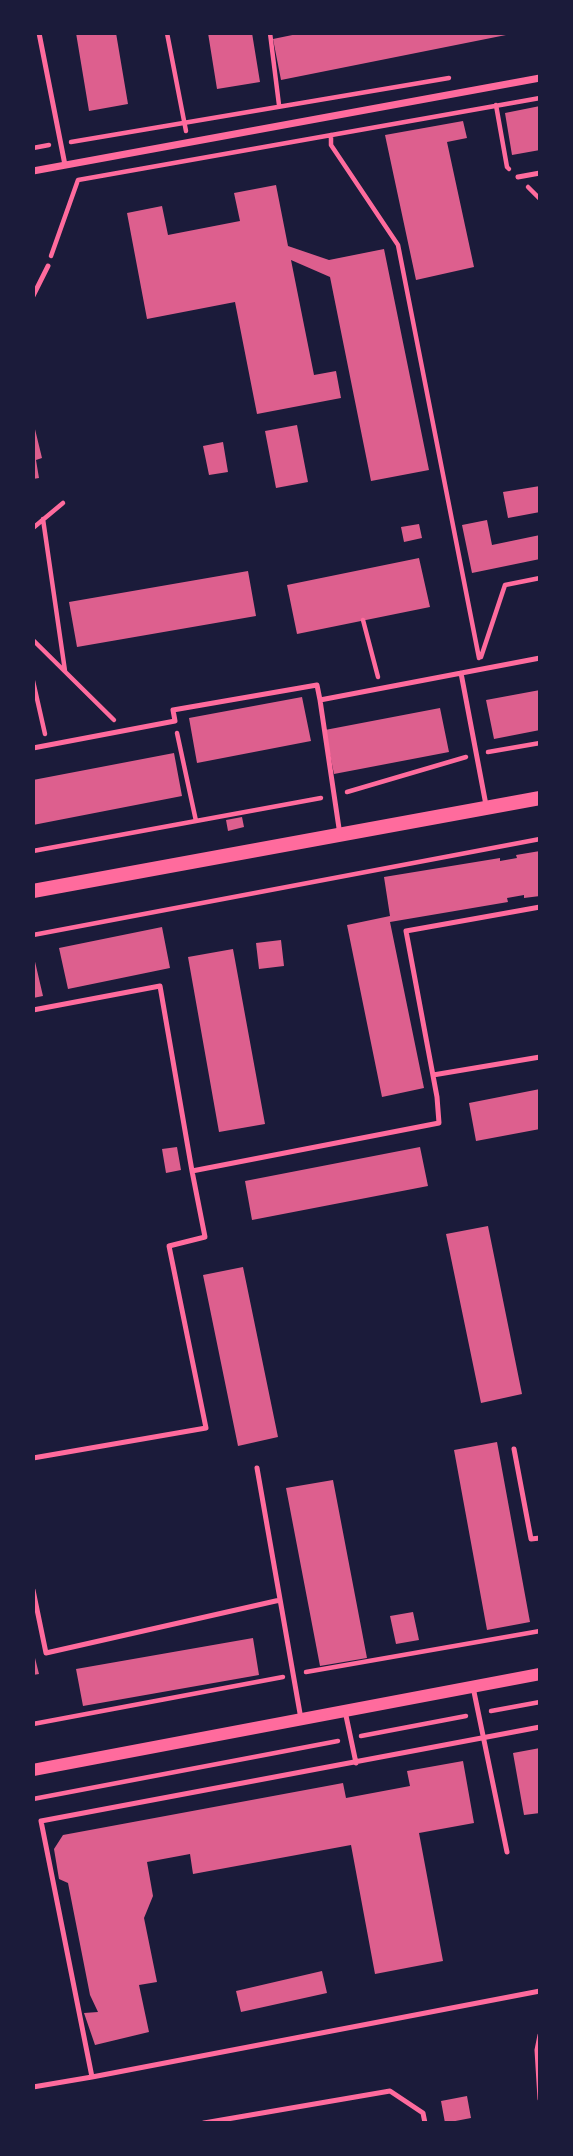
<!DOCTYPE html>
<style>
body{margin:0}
#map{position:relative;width:573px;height:2156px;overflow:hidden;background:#1b1b3a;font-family:Rubik,sans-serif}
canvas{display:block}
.frame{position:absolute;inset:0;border:35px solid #1b1b3a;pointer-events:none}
</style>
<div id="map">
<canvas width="573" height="2156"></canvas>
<div class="frame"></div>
</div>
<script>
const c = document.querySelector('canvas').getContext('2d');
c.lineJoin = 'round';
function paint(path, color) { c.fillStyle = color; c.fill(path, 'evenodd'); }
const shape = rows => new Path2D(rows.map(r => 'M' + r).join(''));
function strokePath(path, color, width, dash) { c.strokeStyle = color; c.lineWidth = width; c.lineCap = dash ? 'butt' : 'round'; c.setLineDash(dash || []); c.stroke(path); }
const building = shape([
 [76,33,116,33,128,104,89,111],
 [208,33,252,33,260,82,217,89],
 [302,33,511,33,511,34,281,80,273,39],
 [540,106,540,150,512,155,505,113],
 [463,121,467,138,447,142,474,267,416,280,385,135],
 [276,185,288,246,329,260,384,249,429,470,371,481,330,277,291,260,314,375,336,371,341,398,257,414,235,302,147,319,127,213,162,206,168,235,240,221,234,193],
 [33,421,42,458,36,460,39,478,33,479],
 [297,425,308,482,276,488,265,431],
 [223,442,228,472,209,475,203,446],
 [540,486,540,512,508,518,503,492],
 [487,520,492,545,540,535,540,559,472,573,462,525],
 [419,524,422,538,404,542,401,527],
 [419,558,430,607,297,634,287,585],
 [248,571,256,616,77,647,69,602],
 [540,690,540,730,494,739,486,700],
 [302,697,311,741,197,763,189,718],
 [440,708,449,752,334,774,325,730],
 [174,753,182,796,33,825,33,780],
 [242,817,244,827,228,831,226,820],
 [540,851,540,896,524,898,524,895,507,898,508,902,390,922,424,1088,382,1097,347,925,390,916,384,877,500,858,500,861,517,858,516,855],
 [162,927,170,968,68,989,59,948],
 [281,940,284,966,259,969,256,943],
 [233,949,265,1124,219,1132,188,957],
 [33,953,43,996,33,998],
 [540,1089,540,1129,476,1141,469,1103],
 [177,1147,181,1170,166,1173,162,1149],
 [420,1147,428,1186,252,1220,245,1181],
 [488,1226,522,1394,481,1403,446,1234],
 [243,1267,278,1437,238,1446,203,1275],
 [497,1442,530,1622,487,1630,454,1450],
 [333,1480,367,1658,320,1666,286,1488],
 [413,1612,419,1640,396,1644,390,1616],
 [253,1638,259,1675,83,1706,76,1669],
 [33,1650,39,1674,33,1675],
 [540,1748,540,1813,524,1815,513,1753],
 [463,1761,474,1823,419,1833,443,1961,375,1974,351,1845,193,1874,190,1854,147,1862,153,1896,144,1918,157,1982,139,1985,149,2032,95,2045,84,2013,98,2012,90,1995,68,1883,59,1879,54,1849,63,1835,343,1783,346,1798,410,1786,407,1771],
 [322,1971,327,1993,241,2012,236,1991],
 [467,2096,471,2118,445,2123,441,2101]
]);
const path = shape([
 [167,33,186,131],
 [270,33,279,105],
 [496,105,507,167,509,169],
 [331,135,331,145,398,245,479,658],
 [71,142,449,78],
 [33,148,49,145],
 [528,187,540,199],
 [51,256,78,180,540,98],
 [43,519,65,671],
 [33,528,63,503],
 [363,620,378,677],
 [33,640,114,720],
 [481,657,505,585,540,578],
 [33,681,45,734],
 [177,733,196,821],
 [488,752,540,743],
 [347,792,466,757],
 [33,851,321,798],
 [33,935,540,839],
 [306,1672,540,1631],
 [491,1711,540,1702],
 [33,1724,283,1677],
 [361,1736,466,1716],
 [33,1799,338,1741]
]);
const service = shape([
 [39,33,65,165],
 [518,177,540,173],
 [33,296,48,266],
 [461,673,486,805],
 [320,700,340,835],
 [33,748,175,721,173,710,317,685,320,700,540,658],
 [33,1010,160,986,192,1171,439,1123,437,1097,406,931,540,907],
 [433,1075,540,1057],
 [514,1449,531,1539,540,1538],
 [33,1458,206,1428,169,1246,205,1237,192,1171],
 [257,1468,301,1719],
 [33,1590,46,1653,280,1600],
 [473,1687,507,1852],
 [345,1711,356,1763],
 [540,2035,537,2050,540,2099],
 [92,2077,540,1991],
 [33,2087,92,2077,41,1821,540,1727],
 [204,2123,390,2091,423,2113,425,2123]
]);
const minor = shape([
 [33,171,540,78]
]);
const tertiary = shape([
 [33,1770,540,1674]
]);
const secondary = shape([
 [33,891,540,798]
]);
paint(building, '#dd5f8e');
strokePath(path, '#ff6b9d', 4.5);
strokePath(service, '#ff6b9d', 5);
strokePath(minor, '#ff6b9d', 7);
strokePath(tertiary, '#ff6b9d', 12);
strokePath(secondary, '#ff6b9d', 14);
</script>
